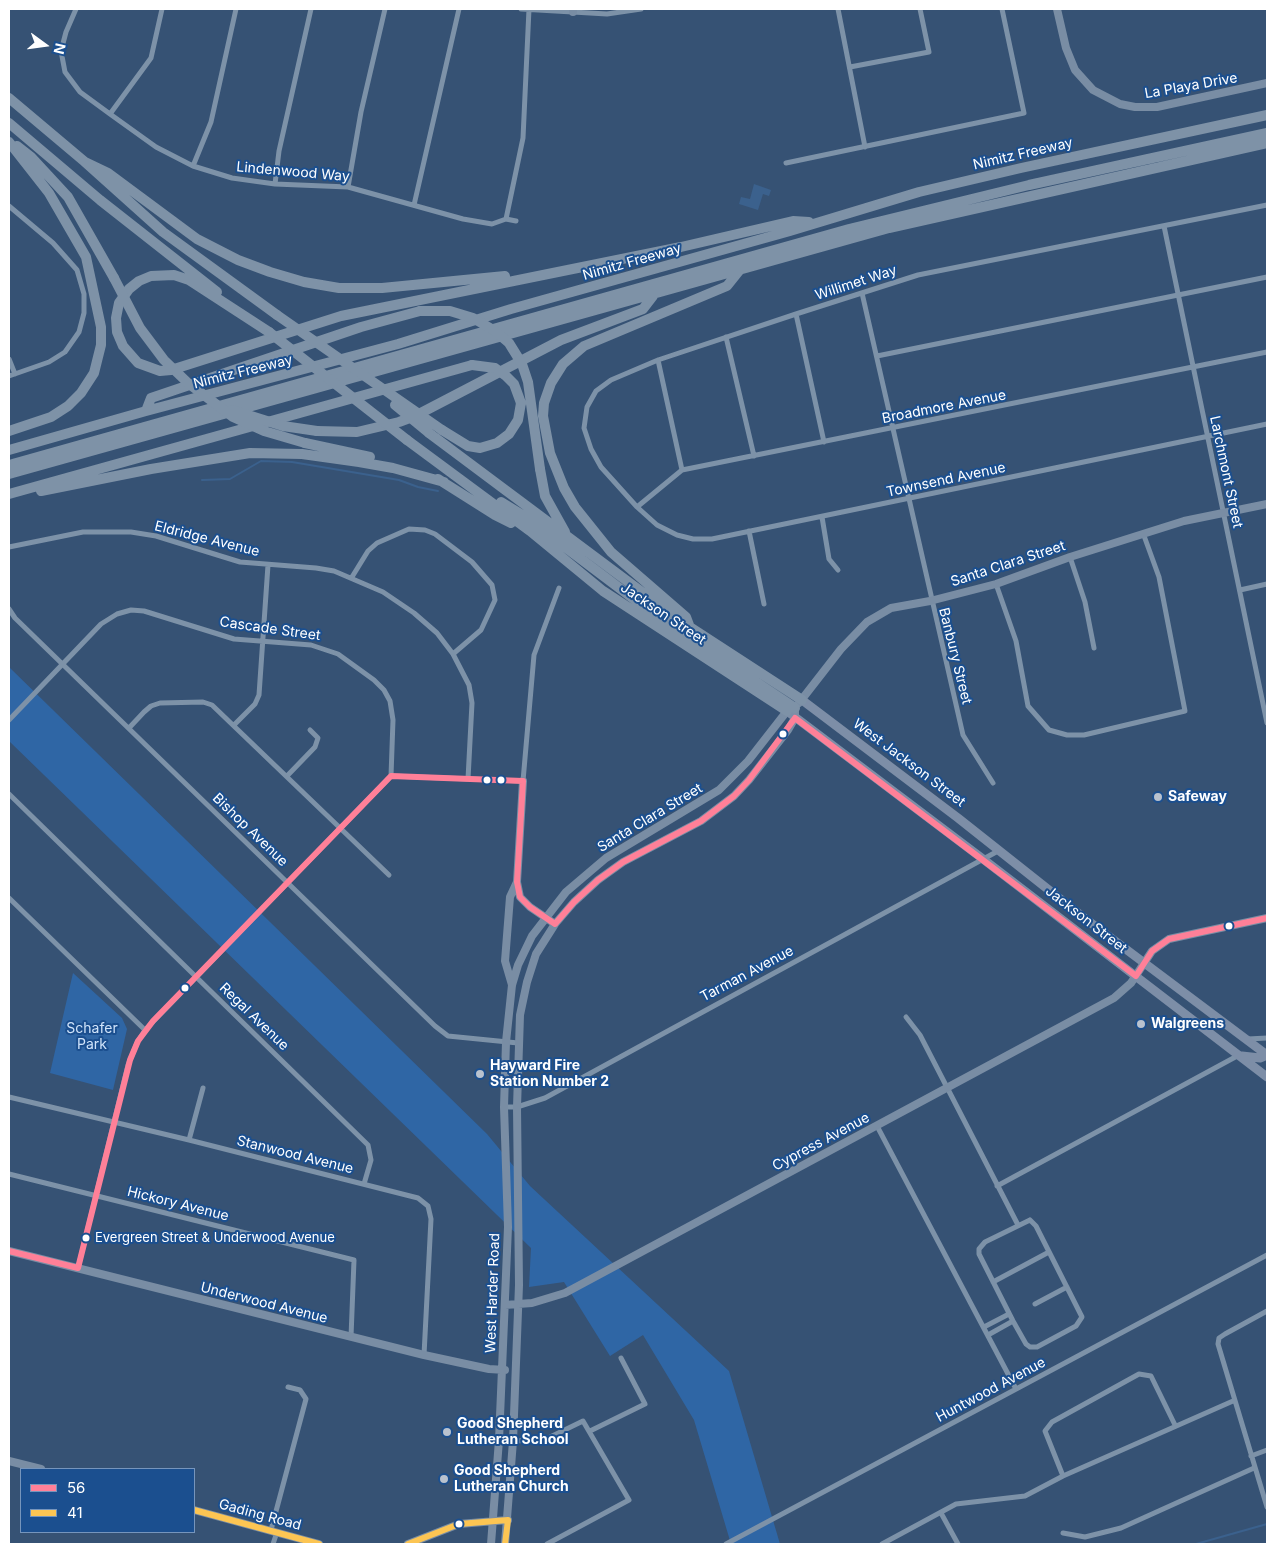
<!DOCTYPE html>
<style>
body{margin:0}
#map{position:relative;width:1276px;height:1553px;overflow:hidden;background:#365274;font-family:Inter,sans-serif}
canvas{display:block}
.frame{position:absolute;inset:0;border:10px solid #fff;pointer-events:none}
.legend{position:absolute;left:20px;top:1468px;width:175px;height:65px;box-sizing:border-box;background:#1b4f8f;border:1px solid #7695bc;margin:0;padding:6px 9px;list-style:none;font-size:15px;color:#fff}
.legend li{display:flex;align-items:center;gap:10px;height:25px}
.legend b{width:25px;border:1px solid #7695bc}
.north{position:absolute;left:20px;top:20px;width:50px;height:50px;-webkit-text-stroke:4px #1b4f8f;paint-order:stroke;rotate:104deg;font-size:14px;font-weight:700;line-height:20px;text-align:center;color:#fff}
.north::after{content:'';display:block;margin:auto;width:18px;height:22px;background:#fff;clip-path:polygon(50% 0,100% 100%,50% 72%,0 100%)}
</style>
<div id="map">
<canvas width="1276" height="1553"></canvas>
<div class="frame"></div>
<ul class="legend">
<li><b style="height:6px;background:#ff8098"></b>56</li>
<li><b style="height:6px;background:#fcc553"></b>41</li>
</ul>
<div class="north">N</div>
</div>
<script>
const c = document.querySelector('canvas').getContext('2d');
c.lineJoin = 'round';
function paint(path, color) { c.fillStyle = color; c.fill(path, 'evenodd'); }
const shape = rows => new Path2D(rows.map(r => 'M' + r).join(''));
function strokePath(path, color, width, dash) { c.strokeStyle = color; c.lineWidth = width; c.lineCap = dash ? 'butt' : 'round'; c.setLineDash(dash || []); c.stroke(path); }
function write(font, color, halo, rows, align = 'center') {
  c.font = font + ' Inter,sans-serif'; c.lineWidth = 4; c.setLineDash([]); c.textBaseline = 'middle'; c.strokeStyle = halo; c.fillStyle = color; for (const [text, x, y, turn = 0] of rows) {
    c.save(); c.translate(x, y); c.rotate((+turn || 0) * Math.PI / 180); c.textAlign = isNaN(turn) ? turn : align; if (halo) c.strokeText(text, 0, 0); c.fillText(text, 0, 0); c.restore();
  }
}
const green = shape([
 [9,667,487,1134,530,1186,729,1371,780,1544,731,1544,694,1420,643,1335,610,1356,564,1282,529,1287,531,1248,9,741],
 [73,973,122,1018,127,1029,113,1090,50,1073]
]);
const water = shape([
 [754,184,771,190,769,196,763,194,758,210,739,204,741,197,750,199]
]);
const stream = shape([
 [202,480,230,479,261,461,292,462,399,480,418,487,438,491],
 [1196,1544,1267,1524]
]);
const street = shape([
 [76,9,66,32,61,51,65,72,80,92,110,114,156,147,193,166,232,178,275,184,348,187,463,219,492,224,506,219,516,221],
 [521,9,607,14,641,9],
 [838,9,865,147],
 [850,67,929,52,920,9],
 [110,114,151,58,162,9],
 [786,163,1024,113,1002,9],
 [193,166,211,122,236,9],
 [275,184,279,151,311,9],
 [348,187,361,112,385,9],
 [414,205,459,9],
 [1267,205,918,275,796,314,658,360,611,380,596,391,587,407,584,428,591,449,601,467,637,507,657,525,677,535,693,539,712,539,1267,424],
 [9,206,53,243,77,270,84,294,84,313,79,332,65,352,49,362,9,376],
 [506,219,523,138,529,9],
 [1164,226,1267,723],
 [862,293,963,735,993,783],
 [796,314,824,442],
 [726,337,754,456],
 [877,356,1267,277],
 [9,359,15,374],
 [658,360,682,470],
 [637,507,682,470,1267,352],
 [822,517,829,559,838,570],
 [749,531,764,604],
 [9,547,83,532,131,532,156,536,240,562,316,568,334,571,383,592,414,613,437,633,453,654,469,685,472,703,468,779],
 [1070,557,1085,602,1094,648],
 [352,577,368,551,377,543,409,529,425,530,435,534,472,562,492,585,495,600,481,630,453,654],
 [996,584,1016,641,1028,706,1049,730,1067,735,1084,735,1185,711,1159,577,1143,533],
 [1240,590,1267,584],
 [9,609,15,618,435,1026,448,1036,518,1043],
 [9,720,101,624,117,614,131,610,144,611,234,639,311,645,338,654,374,680,384,690,390,701,393,720,391,776],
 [235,724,255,704,259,695,268,565],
 [129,728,144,712,151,706,160,703,203,702,212,705,389,875],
 [287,776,315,747,318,738,310,730],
 [9,794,368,1145,371,1160,364,1184],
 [9,898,145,1030],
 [906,1017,920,1035,1018,1225],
 [1248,1039,1267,1038],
 [9,1097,189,1140,418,1198,428,1206,431,1219,424,1355],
 [504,1107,517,1107,545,1098,998,851],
 [877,1126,1016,1389],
 [189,1140,203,1088],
 [9,1174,354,1260,351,1337],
 [997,1186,1239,1055],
 [1030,1220,1036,1226,1082,1317,1076,1326,1037,1347,1030,1347,1026,1344,1013,1321,979,1254,979,1249,985,1242,1030,1220],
 [78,1268,128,1065,137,1043,145,1030,391,776,523,781,534,655,559,588],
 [993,1282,1049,1252],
 [1035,1304,1067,1287],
 [1267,1311,1225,1334,1219,1338,1218,1344,1267,1507],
 [984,1327,1009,1314],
 [988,1335,1013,1321],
 [590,1431,645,1404,621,1358],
 [513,1441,544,1440,583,1421,629,1500,547,1544],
 [1251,1456,1267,1450],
 [1063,1476,1045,1431,1052,1422,1139,1374,1151,1376,1175,1425],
 [941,1513,958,1544],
 [271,1530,306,1399,300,1390,288,1387],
 [1063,1533,1085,1537,1121,1528,1254,1468],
 [273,1544,277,1532],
 [726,1544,1267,1255],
 [882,1544,956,1504,1025,1496,1063,1476,1233,1401]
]);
const secondary = shape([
 [1057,9,1066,48,1075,70,1093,90,1120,104,1135,107,1157,107,1267,83],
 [573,12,573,9],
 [799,703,841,649,867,622,891,608,930,601,996,584,1070,557,1184,521,1267,504],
 [523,781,517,882,520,897,530,907,555,924],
 [512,985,505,961,510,897,517,882],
 [9,1251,424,1355,489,1369,505,1370],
 [505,1305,532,1303,565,1293,1114,998,1131,983,1152,951,1169,939,1267,918],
 [9,1461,41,1469],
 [194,1510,319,1544],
 [408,1544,459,1524,508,1520],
 [491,1544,499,1440,508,1227,504,1107,506,1042,512,985,518,965,532,936,566,892,606,858,719,790,748,761,787,711,790,710],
 [505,1544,513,1441,519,1285,517,1107,520,1015,527,982,536,954,555,924,574,902,598,880,623,862,701,821,734,796,749,780,788,730,795,718,795,712]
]);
const primary = shape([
 [802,700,958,818,1083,917,1267,1055],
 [787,711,983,859,1267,1077],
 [1242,1056,1260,1058,1267,1055]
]);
const highway = shape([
 [9,98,85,162,163,232,277,315],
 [9,123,100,200,217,292],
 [9,142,49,193,86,257,101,327,101,345,94,373,81,393,68,406,51,417,9,431],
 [17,146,31,157,68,197,114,278],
 [85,162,108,173,197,239,238,260,270,272,304,282,339,288,382,288,505,276],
 [269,332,189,280,174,275,151,276,139,281,129,289,119,303,116,318,117,332,123,346,138,363,160,371,171,370,341,316,681,247,793,221,809,222],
 [146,411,151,398,361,327,420,311],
 [442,430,468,446,480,448,497,443,509,434,518,420,521,403],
 [317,431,357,432,399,422,415,416,561,340,643,309,653,296],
 [429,433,682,622,802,700],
 [407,440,530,531,603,591,787,711],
 [305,443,370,457],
 [9,450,146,411,398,344,511,309,790,231,919,192,1021,168,1267,115],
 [9,465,849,229,1029,185,1267,133],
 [540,469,545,496,565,532],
 [9,474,889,228,1267,143],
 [438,479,495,515,511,523],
 [41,491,151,469,250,453,302,454,359,462,393,468,444,482],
 [9,494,472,365],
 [501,502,524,516,659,618,795,708],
 [689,625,686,617,611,552,575,507,564,488,550,453,543,416,544,403,551,383,563,364,584,346,727,286,739,271]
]);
const highwayBridge = shape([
 [114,278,140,328,164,360,188,383,233,417,264,431,305,443],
 [420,311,450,311,473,318,495,331,509,343,522,364,528,382,540,469],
 [277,315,442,430],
 [269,332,407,440],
 [472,365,495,368,506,376,514,384,521,403],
 [395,405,429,433],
 [232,410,283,426,317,431]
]);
const bus1 = shape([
 [523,781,517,882,520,897,530,907,555,924,574,902,598,880,623,862,701,821,734,796,749,780,795,718,1136,976,1152,951,1169,939,1267,918],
 [9,1251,78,1268],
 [78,1268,130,1060,138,1041,153,1021,391,776,523,781]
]);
const bus2 = shape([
 [194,1510,319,1544],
 [408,1544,459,1524,508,1520,505,1544]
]);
const markers = [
 [783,734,4.5,"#fff"],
 [487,780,4.5,"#fff"],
 [501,780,4.5,"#fff"],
 [1158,797,5,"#b9c2ce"],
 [1229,926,4.5,"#fff"],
 [185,988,4.5,"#fff"],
 [1141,1024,5,"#b9c2ce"],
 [480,1074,5,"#b9c2ce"],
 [86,1238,4.5,"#fff"],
 [447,1432,5,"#b9c2ce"],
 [444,1479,5,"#b9c2ce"],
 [459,1524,4.5,"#fff"]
];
const busNames = [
 ["Evergreen Street & Underwood Avenue",95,1238]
];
const streetNames = [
 ["La Playa Drive",1191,86,-10],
 ["Nimitz Freeway",1023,154,-13],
 ["Lindenwood Way",293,172,5],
 ["Nimitz Freeway",632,262,-16],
 ["Willimet Way",856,283,-18],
 ["Nimitz Freeway",243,372,-14],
 ["Broadmore Avenue",944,407,-11],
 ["Larchmont Street",1226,472,78],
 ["Townsend Avenue",946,480,-12],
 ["Eldridge Avenue",207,539,14],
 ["Santa Clara Street",1008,564,-18],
 ["Jackson Street",663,614,34],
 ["Cascade Street",270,629,8],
 ["Banbury Street",955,656,76],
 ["West Jackson Street",909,763,37],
 ["Santa Clara Street",650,818,-31],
 ["Bishop Avenue",250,830,44],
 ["Jackson Street",1086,920,38],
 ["Tarman Avenue",747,974,-28],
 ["Regal Avenue",254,1017,44],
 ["Cypress Avenue",821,1142,-28],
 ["Stanwood Avenue",295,1155,14],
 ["Hickory Avenue",178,1204,14],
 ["West Harder Road",493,1293,-88],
 ["Underwood Avenue",264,1303,14],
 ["Huntwood Avenue",991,1390,-28],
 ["Gading Road",260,1515,15]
];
const poiNames = [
 ["Safeway",1168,797],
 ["Walgreens",1151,1024],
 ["Hayward Fire",490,1066],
 ["Station Number 2",490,1082],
 ["Good Shepherd",457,1424],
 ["Lutheran School",457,1440],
 ["Good Shepherd",454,1471],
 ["Lutheran Church",454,1487]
];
const parkNames = [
 ["Schafer",92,1029],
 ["Park",92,1045]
];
paint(green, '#2f66a5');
paint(water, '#3b618d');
strokePath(stream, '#3b618d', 2);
strokePath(street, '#7d92a8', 5);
strokePath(secondary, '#798da4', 8);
strokePath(primary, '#7d8ea7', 9);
strokePath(highway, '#7e92a7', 10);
strokePath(highwayBridge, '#7e92a7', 10);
strokePath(bus1, '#ff8098', 6);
strokePath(bus2, '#fcc553', 6);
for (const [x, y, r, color] of markers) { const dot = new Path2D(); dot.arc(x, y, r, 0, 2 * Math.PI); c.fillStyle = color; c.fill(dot); strokePath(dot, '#1b4f8f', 2); }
write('13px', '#fff', '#1b4f8f', busNames, 'left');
write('14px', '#fff', '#1b4f8f', streetNames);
write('bold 14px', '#fff', '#1b4f8f', poiNames, 'left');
write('14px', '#cfe3fa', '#1b4f8f', parkNames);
</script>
